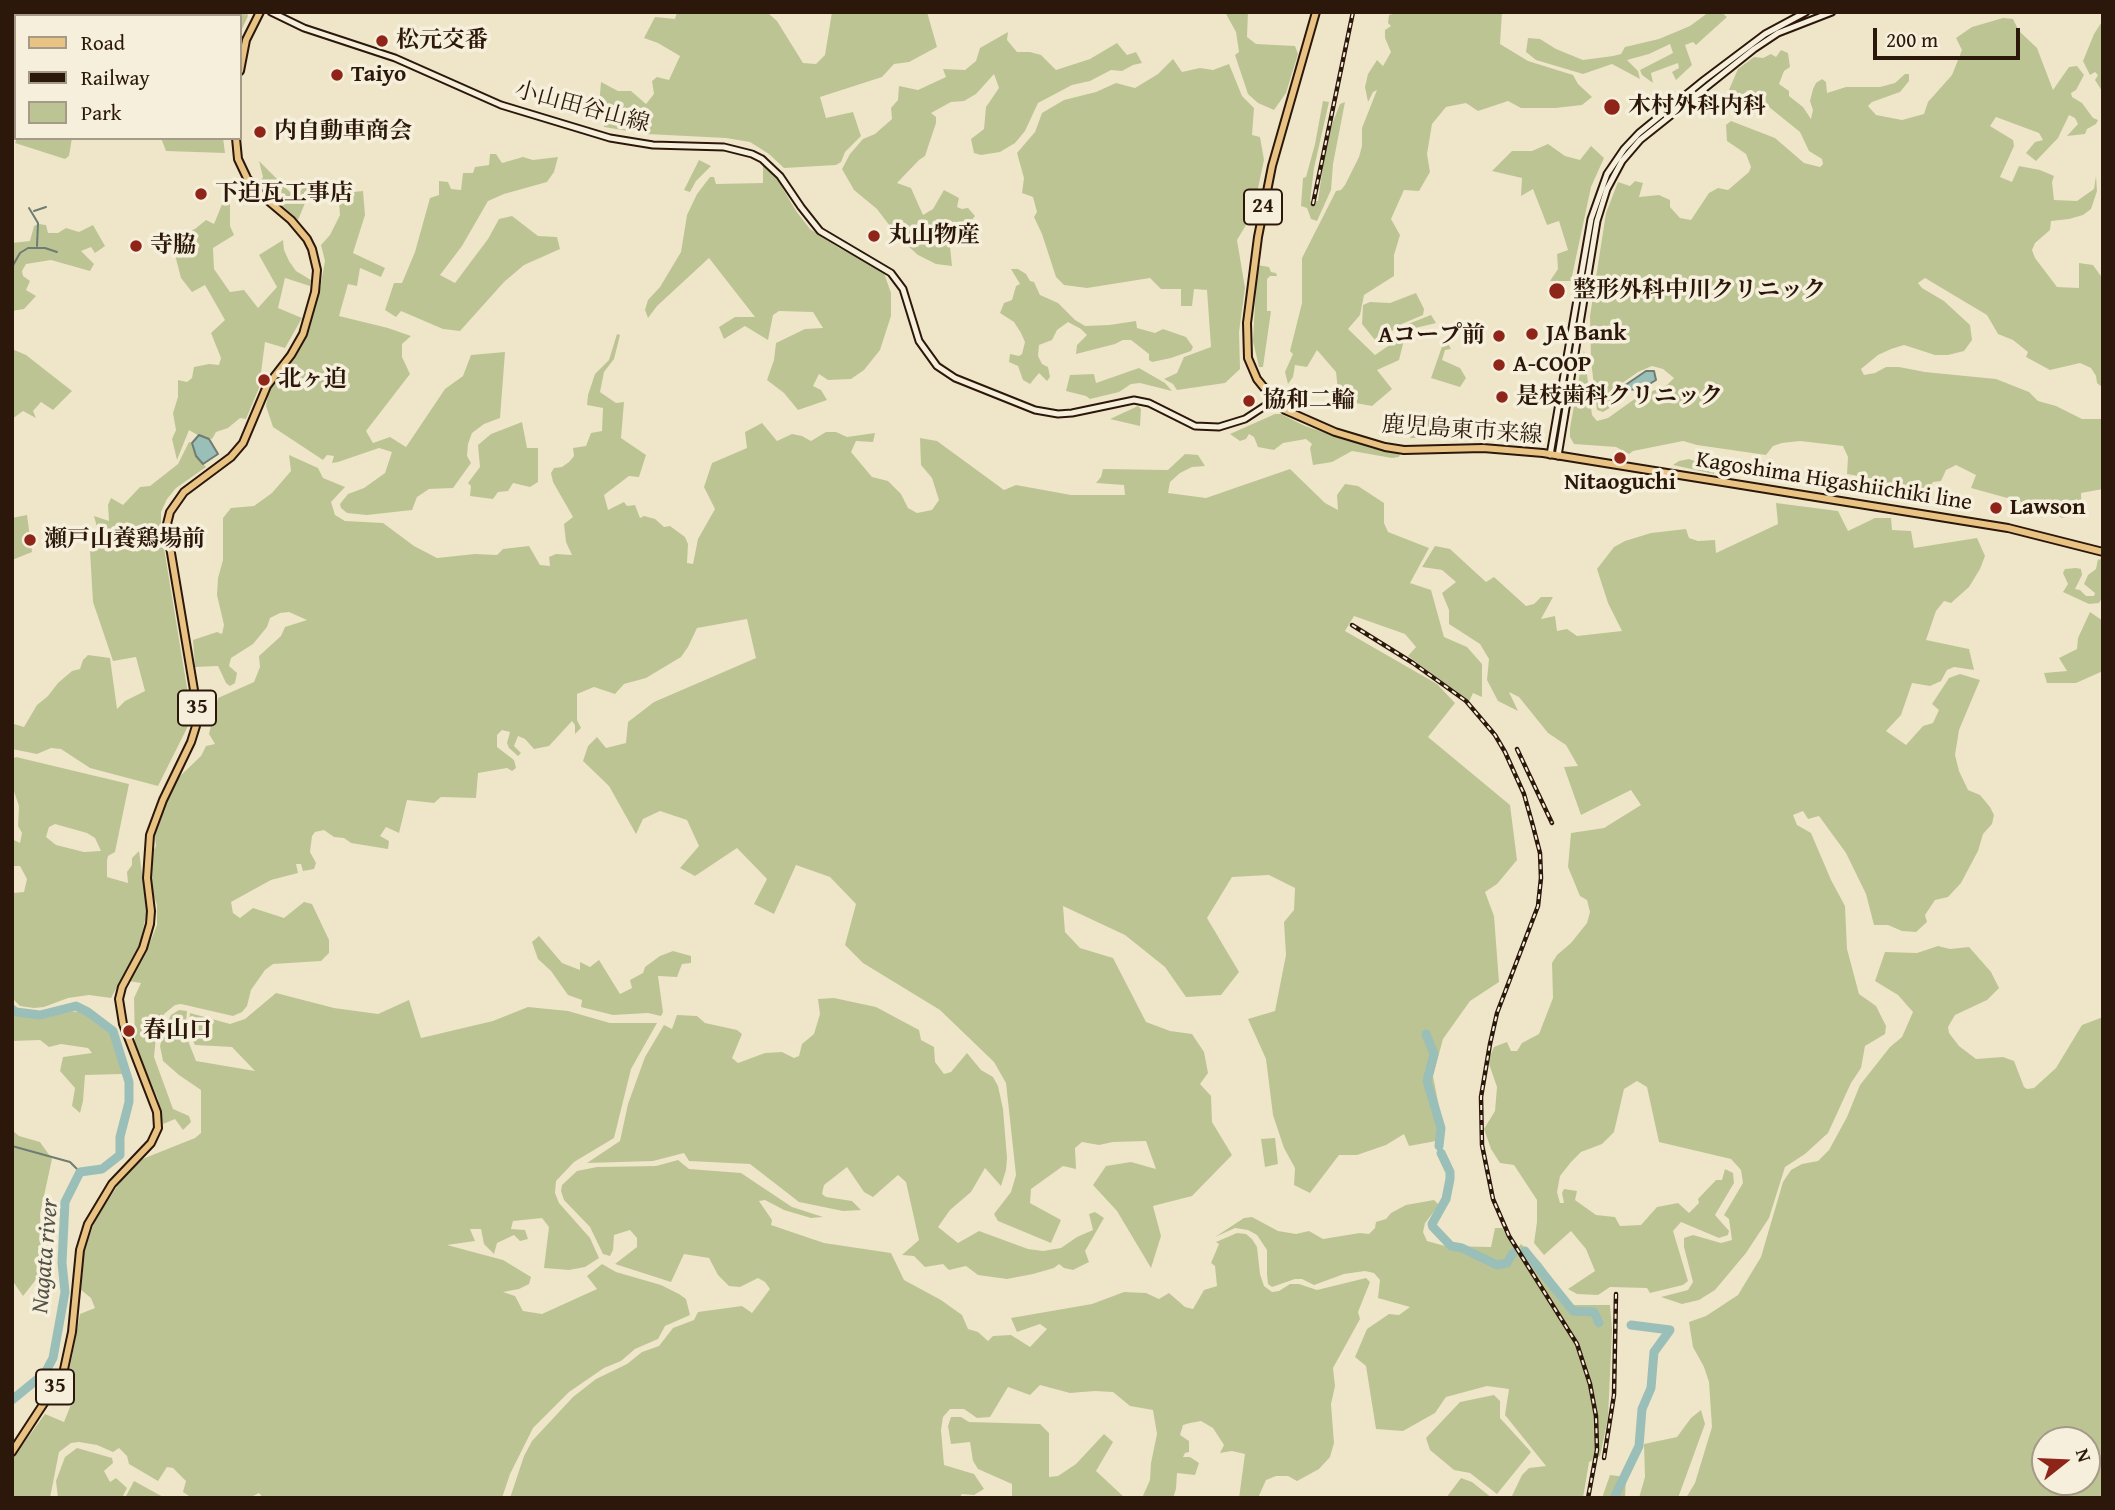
<!DOCTYPE html>
<meta charset="utf-8">
<style>
body{margin:0}
#map{position:relative;width:2115px;height:1510px;overflow:hidden;background:#efe6c9;font-family:"Gentium Book Plus",serif}
canvas{display:block}
.frame{position:absolute;inset:0;border:14px solid #2c180a;pointer-events:none}
.legend{position:absolute;left:14px;top:14px;width:228px;height:126px;box-sizing:border-box;background:#f5efdc;border:2px solid #a59988;margin:0;padding:9px 12px;list-style:none;font-size:21px;color:#2c180a}
.legend li{display:flex;align-items:center;gap:14px;height:35px}
.legend b{width:35px;border:2px solid #a59988}
.north{position:absolute;left:2031px;top:1426px;width:70px;height:70px;box-sizing:border-box;background:#f5efdc;border:2px solid #a59988;border-radius:50%;rotate:72deg;font-size:19px;font-weight:700;line-height:28px;text-align:center;color:#2c180a}
.north::after{content:'';display:block;margin:auto;width:24px;height:32px;background:#8f2418;clip-path:polygon(50% 0,100% 100%,50% 72%,0 100%)}
.scale{position:absolute;left:1873px;top:28px;width:147px;height:32px;box-sizing:border-box;border:4px solid #2c180a;border-top:0;padding-left:9px;font-size:21px;line-height:24px;white-space:nowrap;color:#2c180a;-webkit-text-stroke:5px #f5efdc;paint-order:stroke}
</style>
<div id="map">
<canvas width="2115" height="1510"></canvas>
<div class="frame"></div>
<ul class="legend">
<li><b style="height:9px;background:#e8c384"></b>Road</li>
<li><b style="height:9px;background:#2c180a"></b>Railway</li>
<li><b style="height:19px;background:#bdc494"></b>Park</li>
</ul>
<div class="north">N</div>
<div class="scale">200 m</div>
</div>
<script>
const c = document.querySelector('canvas').getContext('2d');
c.lineJoin = 'round';
function paint(path, color) { c.fillStyle = color; c.fill(path, 'evenodd'); }
const shape = rows => new Path2D(rows.map(r => 'M' + r).join(''));
function strokePath(path, color, width, dash) { c.strokeStyle = color; c.lineWidth = width; c.lineCap = dash ? 'butt' : 'round'; c.setLineDash(dash || []); c.stroke(path); }
function write(font, color, halo, rows, align = 'center') {
  c.font = font + ' "Gentium Book Plus","Noto Serif JP",serif'; c.lineWidth = 7; c.setLineDash([]); c.textBaseline = 'middle'; c.strokeStyle = halo; c.fillStyle = color; for (const [text, x, y, turn = 0] of rows) {
    c.save(); c.translate(x, y); c.rotate((+turn || 0) * Math.PI / 180); c.textAlign = isNaN(turn) ? turn : align; if (halo) c.strokeText(text, 0, 0); c.fillText(text, 0, 0); c.restore();
  }
}
const green = shape([
 [174,12,247,12,248,16,240,33,240,16,173,16],
 [677,12,767,12,777,21,803,63,816,64,825,55,832,12,927,12,937,47,909,62,894,64,882,77,820,97,826,118,853,112,861,136,845,152,841,162,836,165,784,168,769,154,750,142,726,138,647,134,604,127,605,113,599,107,601,82,618,91,631,91,646,104,654,94,652,81,657,77,669,80,680,56,658,43,644,38,655,17,675,19],
 [1225,12,1248,12,1247,37,1256,44,1295,46,1298,54,1286,93,1274,110,1258,103,1248,94,1235,55,1239,52,1236,32],
 [1401,12,1502,12,1500,44,1528,61,1573,75,1578,84,1592,97,1582,105,1555,108,1521,108,1508,101,1478,111,1466,103,1446,107,1432,124,1427,154,1430,172,1419,191,1404,190,1391,219,1400,235,1394,255,1394,276,1364,295,1360,315,1348,329,1375,355,1391,344,1408,324,1431,315,1436,323,1411,329,1404,340,1399,360,1377,370,1392,389,1372,406,1339,400,1336,372,1317,350,1307,367,1295,365,1293,377,1288,384,1285,372,1293,354,1290,351,1302,303,1302,258,1336,191,1341,190,1345,185,1359,157,1362,146,1362,128,1377,90,1373,92,1368,102,1365,87,1368,74,1377,60,1383,66,1391,52,1385,38,1385,30,1391,26,1388,23,1389,15],
 [1709,12,1721,12,1727,17,1696,45,1693,42,1685,45,1692,65,1676,80,1672,72,1679,68,1678,63,1651,73,1653,83,1642,75,1640,70,1673,53,1670,44,1649,54,1627,60,1638,71,1640,79,1612,64,1583,74,1536,60,1526,52,1528,38,1540,39,1556,49,1583,60,1613,56,1621,54,1625,47,1659,39,1690,26],
 [2003,18,2013,19,2019,31,2037,48,2053,90,2069,67,2077,66,2084,75,2076,90,2071,93,2072,97,2082,103,2093,118,2098,120,2096,124,2087,129,2085,134,2067,136,2078,124,2075,118,2069,115,2058,138,2036,161,2026,153,2035,142,2043,140,2039,133,1996,117,1990,126,2013,140,2014,146,2000,177,2012,182,2019,166,2040,170,2054,176,2052,182,2054,200,2077,201,2094,189,2096,176,2097,191,2091,209,2083,215,2069,219,2051,221,2050,230,2035,243,2032,250,2035,258,2057,287,2079,288,2079,263,2093,265,2103,279,2103,388,2097,383,2096,376,2091,368,2080,363,2050,370,2026,357,2028,352,2013,340,1998,334,1987,315,1925,278,1918,283,1922,288,1944,301,1970,325,1972,340,1964,351,1948,355,1935,355,1904,345,1891,349,1878,355,1861,369,1864,375,1875,373,1886,367,1899,367,1925,372,1996,379,2029,392,2038,401,2056,406,2082,419,2103,419,2103,489,2081,493,2082,514,2063,518,2029,504,1971,488,1976,475,1956,465,1946,470,1941,481,1933,482,1918,503,1905,501,1903,489,1895,489,1893,498,1885,497,1883,485,1875,479,1847,474,1848,457,1843,446,1800,441,1782,443,1773,446,1766,455,1697,445,1683,441,1633,451,1629,454,1616,447,1574,444,1570,437,1570,428,1584,350,1592,415,1597,421,1608,418,1636,398,1667,385,1674,378,1663,369,1652,366,1638,372,1618,386,1619,395,1628,397,1603,412,1597,410,1591,361,1590,316,1606,213,1618,182,1630,186,1635,181,1643,183,1639,197,1659,195,1670,200,1670,207,1680,218,1691,220,1709,193,1718,188,1728,190,1749,172,1751,167,1746,154,1727,141,1726,125,1731,121,1775,138,1804,163,1820,167,1823,164,1822,159,1809,151,1800,132,1748,90,1732,105,1727,104,1728,92,1738,69,1754,57,1763,58,1771,54,1776,57,1781,50,1788,53,1790,67,1784,71,1779,84,1789,91,1789,96,1803,107,1811,119,1813,110,1810,101,1813,89,1816,83,1822,79,1826,82,1827,93,1846,87,1880,87,1895,83,1905,74,1909,74,1909,81,1900,92,1872,102,1868,106,1876,115,1902,120,1924,114,1928,102,1952,75,1962,50,1956,38,1972,27],
 [2103,20,2103,90,2102,91,2095,80,2098,75,2095,72,2090,75,2083,61,2094,34],
 [1008,32,1007,40,1017,52,1030,52,1041,55,1056,70,1090,59,1117,43,1127,55,1136,52,1142,63,1133,65,1122,71,1111,70,1090,81,1072,85,1038,103,1025,131,1015,143,1000,152,981,155,974,153,971,139,984,129,986,107,999,88,994,74,976,94,964,101,951,102,931,113,936,117,936,123,925,156,919,160,897,183,911,188,923,215,933,209,944,190,959,198,957,207,962,209,968,208,975,216,971,221,955,222,948,226,952,266,936,264,918,255,899,238,877,209,854,190,842,169,850,154,863,139,875,134,892,119,891,108,898,100,899,86,918,90,946,77,943,69,965,70,976,61,980,48],
 [1173,59,1182,72,1200,68,1213,70,1229,64,1242,96,1254,108,1252,135,1260,137,1264,160,1257,193,1246,225,1237,240,1245,288,1239,332,1240,369,1225,383,1177,390,1173,384,1164,379,1177,373,1184,357,1211,347,1207,290,1194,289,1192,306,1181,306,1181,289,1161,289,1150,278,1087,288,1064,285,1056,277,1042,234,1034,217,1037,212,1033,197,1022,193,1024,178,1017,153,1035,132,1042,113,1064,100,1096,92,1116,83,1135,88,1158,74],
 [1323,101,1329,102,1314,168,1310,201,1318,201,1324,159,1332,124,1340,104,1345,102,1333,164,1331,190,1317,221,1311,219,1307,208,1301,206,1303,178,1306,177,1315,144],
 [17,138,72,138,69,156,65,159,15,143],
 [161,138,223,138,225,153,166,151],
 [1548,144,1565,156,1580,160,1591,146,1604,158,1591,187,1571,281,1550,281,1558,269,1557,254,1568,250,1559,221,1547,225,1533,189,1521,196,1522,178,1492,171,1512,151,1532,151],
 [490,154,496,154,502,163,523,157,533,160,558,157,554,172,547,182,504,194,488,201,462,246,440,275,455,283,488,239,499,219,512,216,538,236,557,237,560,249,524,265,504,282,460,331,443,329,401,311,396,317,385,310,394,283,402,283,415,252,430,198,439,195,439,181,448,182,451,189,461,190,463,173,473,173,475,167,489,165],
 [699,160,711,166,696,181,690,192,684,190],
 [259,161,290,192,300,191,306,185,307,194,305,203,298,220,259,184,263,177],
 [763,164,778,180,796,211,810,229,839,248,874,265,884,273,891,293,891,316,880,350,864,370,851,379,828,380,819,374,813,386,821,390,827,400,798,410,784,393,767,380,774,360,776,343,805,329,823,328,813,312,779,311,773,315,768,340,745,326,724,339,719,327,735,317,755,317,709,258,657,306,648,318,645,310,648,300,660,287,681,252,687,215,697,194,710,177,714,177,716,184,763,183],
 [363,191,365,215,353,253,385,268,381,277,360,268,357,286,348,284,339,316,388,328,411,336,402,344,402,357,410,374,366,431,373,443,390,437,406,447,445,389,463,376,471,355,505,352,500,418,484,424,472,433,468,444,467,456,471,463,453,488,429,489,417,497,412,510,367,515,347,513,341,508,340,504,348,494,364,488,385,473,392,452,379,448,338,462,332,463,334,456,327,455,323,460,273,427,266,406,269,389,295,356,310,327,319,294,325,261,321,245,330,235,340,215,339,202,347,201,354,192],
 [227,192,230,194,230,226,234,235,213,248,214,269,230,292,244,290,258,308,277,287,259,255,283,240,284,250,289,261,296,271,311,280,310,286,285,278,278,308,302,318,285,348,265,342,259,388,246,419,240,418,228,428,216,432,212,439,201,437,189,430,177,460,172,439,176,430,173,413,178,397,178,380,187,382,192,378,194,367,209,364,219,365,221,358,211,333,225,320,205,285,192,292,181,278,174,251,178,235,195,229,206,220,214,224],
 [39,224,46,225,48,233,58,233,66,228,79,232,93,225,105,246,95,253,91,247,81,251,94,264,90,271,51,260,26,264,22,271,23,276,30,281,26,290,36,296,24,309,12,311,12,243,30,241,34,226],
 [1257,265,1269,267,1271,272,1276,273,1277,276,1270,276,1267,279,1267,311,1271,311,1263,367,1259,367,1253,341],
 [1011,269,1018,269,1026,274,1030,281,1034,282,1040,295,1058,303,1075,320,1085,326,1109,325,1136,321,1137,328,1155,333,1163,329,1186,337,1193,347,1191,351,1171,358,1152,362,1149,360,1149,354,1131,340,1123,340,1115,344,1076,354,1077,345,1087,335,1081,329,1068,322,1057,330,1052,340,1039,345,1038,356,1042,364,1048,367,1050,377,1047,381,1039,373,1030,384,1023,380,1018,366,1009,362,1010,354,1019,356,1022,354,1025,342,1021,333,1014,322,1000,313,1004,303,1012,300,1016,286,1020,284],
 [1416,293,1424,309,1423,315,1397,326,1379,345,1362,324,1363,305,1370,302,1390,303],
 [617,334,620,335,614,359,604,372,600,392,616,403,624,402,621,438,646,455,639,477,629,476,604,495,608,510,624,502,627,506,635,505,640,518,644,516,655,519,664,527,670,526,685,537,688,544,687,563,693,564,698,539,715,509,704,487,712,463,747,448,745,432,762,423,777,441,792,434,802,436,811,441,826,432,836,432,847,437,875,433,873,442,856,441,851,452,872,477,888,481,901,494,908,508,917,513,932,510,939,500,932,478,921,465,920,438,937,441,1004,490,1016,485,1071,495,1125,495,1124,485,1096,483,1101,477,1103,469,1168,470,1185,454,1198,455,1205,466,1192,467,1180,473,1170,482,1168,493,1206,498,1290,469,1325,503,1338,510,1337,495,1345,484,1358,486,1384,503,1384,523,1388,532,1429,548,1410,583,1431,590,1444,637,1467,647,1482,664,1482,697,1473,693,1469,702,1408,656,1416,647,1405,634,1354,616,1345,631,1437,684,1455,703,1428,737,1510,805,1517,860,1497,884,1485,892,1494,916,1499,982,1470,1001,1443,1039,1433,1076,1443,1128,1436,1141,1409,1146,1404,1134,1386,1145,1357,1155,1339,1155,1310,1193,1294,1185,1295,1168,1284,1148,1273,1115,1266,1059,1248,1019,1275,1011,1286,955,1284,922,1294,910,1295,888,1269,875,1232,877,1207,918,1239,972,1221,995,1186,997,1165,967,1125,935,1063,906,1065,932,1080,948,1113,958,1146,1022,1170,1031,1192,1034,1204,1052,1208,1073,1200,1084,1211,1096,1212,1122,1232,1155,1192,1196,1153,1206,1161,1236,1151,1268,1117,1211,1093,1185,1106,1166,1131,1162,1156,1169,1146,1141,1113,1142,1099,1145,1082,1142,1075,1148,1076,1169,1063,1166,1031,1189,1030,1203,1061,1220,1051,1243,998,1221,994,1214,1011,1192,1016,1175,1006,1083,994,1062,940,1010,863,963,845,945,856,904,830,877,796,865,774,914,754,904,767,879,737,848,695,876,680,868,699,846,687,820,660,811,643,819,636,834,609,786,583,761,588,746,597,737,606,748,626,743,628,722,654,702,756,658,747,619,697,628,688,647,681,657,646,678,624,684,615,694,594,687,577,694,577,720,581,728,575,734,575,725,572,721,549,746,534,749,525,739,518,736,514,746,521,753,518,756,509,748,507,743,510,732,502,730,497,735,497,747,514,760,516,768,512,771,507,768,478,773,476,798,441,797,434,803,407,800,399,833,386,827,380,836,389,841,388,849,351,843,344,838,334,837,324,830,315,832,312,836,310,852,316,863,314,869,303,871,301,864,296,864,298,873,271,880,231,902,233,913,240,918,253,908,284,918,304,902,312,904,329,940,329,953,321,961,273,964,265,970,251,990,247,1006,242,1012,233,1016,181,1004,175,1005,164,1014,157,1027,154,1057,173,1109,189,1116,191,1122,183,1130,175,1119,163,1124,158,1099,135,1046,134,998,141,983,129,981,147,950,157,925,157,905,150,886,150,857,156,846,154,828,179,777,201,756,206,746,215,744,209,734,218,698,254,682,260,667,259,656,281,636,285,627,307,620,289,612,280,613,270,618,267,627,253,644,231,658,229,666,237,673,235,683,230,686,226,683,218,666,195,667,193,640,217,632,222,634,224,625,217,595,218,578,223,560,223,518,231,508,254,506,272,493,291,471,289,455,318,468,323,478,345,487,331,502,335,515,345,521,383,523,414,546,437,558,475,554,497,555,503,549,529,546,540,565,550,566,549,557,556,554,572,555,566,542,564,524,573,517,553,482,551,473,554,468,562,467,569,462,574,456,573,448,586,446,591,433,602,431,603,408,587,405,588,395,595,374,609,360],
 [1445,338,1451,349,1445,350,1442,360,1460,368,1466,378,1460,387,1431,378],
 [12,349,26,355,72,391,53,410,41,402,33,411,36,418,23,411,12,419],
 [1139,368,1165,383,1172,391,1140,383,1131,384,1119,392,1090,399,1086,396,1066,391,1070,375,1094,374,1096,383],
 [1138,406,1141,409,1140,426,1110,419],
 [1419,412,1449,421,1456,429,1459,438,1410,438,1417,427],
 [1275,414,1281,414,1305,426,1371,448,1400,454,1399,457,1392,458,1352,451,1332,462,1313,465,1310,448,1312,444,1306,439,1283,443,1274,450,1258,447,1254,437,1249,434,1246,439,1240,441,1230,434],
 [522,422,527,448,538,448,538,482,530,487,513,483,508,491,498,492,493,499,470,496,471,486,468,483,480,467,478,445,491,434],
 [189,442,192,443,196,456,206,467,176,488,167,499,161,512,161,530,192,718,158,786,90,768,61,749,51,748,37,754,12,749,14,724,24,727,37,705,48,696,58,683,72,671,80,669,83,660,88,655,110,658,117,709,125,701,145,691,136,657,113,661,93,602,90,551,100,538,94,516,109,521,108,505,111,498,123,505,140,487,150,486,178,464],
 [1689,459,1714,468,1714,474,1673,465,1679,461],
 [1776,503,1838,511,1848,531,1875,518,1891,518,1892,530,1911,531,1914,548,1977,538,1985,556,1980,569,1969,587,1951,603,1944,601,1936,611,1926,640,1969,649,1974,670,1954,667,1947,670,1941,681,1930,686,1912,683,1901,715,1886,731,1906,745,1923,726,1933,723,1939,710,1932,704,1949,678,1960,674,1980,680,1959,730,1955,755,1959,771,1968,790,1980,795,1990,807,1994,815,1992,824,1983,834,1978,851,1961,883,1948,897,1935,900,1925,915,1927,922,1916,932,1902,931,1888,925,1874,925,1866,894,1846,853,1819,816,1808,819,1803,811,1793,815,1797,825,1811,833,1831,880,1845,906,1847,949,1859,994,1876,1006,1886,1026,1885,1034,1865,1046,1861,1068,1851,1083,1828,1133,1805,1154,1785,1167,1769,1218,1746,1253,1715,1290,1699,1300,1682,1304,1661,1297,1688,1290,1693,1282,1684,1247,1684,1238,1693,1235,1721,1243,1732,1240,1729,1219,1724,1215,1743,1183,1741,1170,1731,1159,1659,1142,1647,1087,1637,1081,1624,1089,1614,1132,1602,1144,1581,1152,1571,1162,1560,1176,1557,1192,1560,1203,1564,1203,1562,1193,1564,1189,1577,1191,1575,1200,1596,1215,1615,1217,1620,1226,1641,1225,1657,1207,1678,1203,1689,1213,1699,1203,1698,1199,1716,1180,1722,1180,1725,1169,1733,1173,1734,1183,1715,1215,1729,1231,1728,1235,1719,1238,1681,1222,1673,1231,1688,1281,1683,1285,1650,1293,1647,1288,1610,1287,1598,1295,1577,1294,1568,1289,1595,1271,1586,1249,1571,1231,1544,1255,1534,1243,1537,1222,1537,1200,1514,1165,1500,1163,1491,1149,1484,1129,1495,1111,1497,1087,1488,1061,1494,1047,1507,1042,1511,1051,1517,1051,1522,1043,1539,1034,1553,998,1552,963,1557,955,1571,943,1587,923,1590,912,1587,900,1580,896,1568,867,1571,833,1604,828,1641,805,1631,790,1581,815,1564,767,1578,766,1566,745,1548,733,1519,697,1509,692,1518,711,1498,701,1487,680,1489,659,1480,644,1449,624,1449,610,1442,593,1456,582,1442,570,1422,567,1435,546,1450,549,1486,582,1494,577,1526,606,1534,604,1541,597,1553,597,1541,619,1555,616,1557,631,1567,629,1577,636,1622,631,1608,603,1597,569,1614,547,1625,541,1651,533,1686,529,1689,538,1698,541,1715,540,1716,553,1778,524],
 [27,515,32,552,12,560,12,518],
 [2101,557,2103,596,2099,603,2089,604,2063,592,2068,584,2063,573,2065,569,2076,568,2081,569,2082,575,2075,589,2080,590,2086,596,2094,596,2095,593,2084,584,2088,575,2096,569,2098,559,2100,560],
 [2090,612,2103,621,2103,671,2076,683,2047,683,2044,673,2067,671,2059,658,2077,649,2078,638],
 [16,757,129,784,115,852,108,856,107,860,107,877,128,883,127,872,132,865,132,858,139,851,147,911,139,947,111,998,89,995,68,998,44,1007,34,1008,20,1006,12,998,12,893,24,892,27,879,20,866,12,866,12,839,20,843,22,833,18,826,19,806,12,786,12,759],
 [55,824,87,833,95,838,101,851,84,852,56,845,46,837,49,827],
 [539,936,562,963,580,970,580,962,590,967,599,960,620,994,632,988,630,980,643,973,645,967,660,956,673,951,691,956,691,963,682,964,677,977,658,976,663,1012,661,1016,648,1013,613,1015,581,1007,582,1000,568,995,551,971,538,959,532,942],
 [1938,946,1950,949,1969,947,1991,972,1999,988,1987,1000,1955,1015,1948,1027,1949,1033,1959,1046,1976,1059,2003,1057,2014,1061,2024,1087,2027,1089,2034,1088,2056,1068,2082,1025,2103,1017,2103,1498,1686,1498,1695,1483,1712,1427,1709,1382,1704,1367,1693,1347,1689,1322,1706,1316,1738,1295,1761,1257,1783,1182,1791,1170,1802,1164,1818,1161,1829,1150,1847,1117,1860,1085,1890,1047,1902,1037,1913,1012,1898,995,1875,981,1885,952,1917,953],
 [2045,1440,2087,1440,2087,1482,2045,1482],
 [276,993,334,1008,378,1014,409,1000,421,1038,493,1021,528,1007,568,1011,610,1023,657,1023,631,1069,614,1138,574,1162,556,1181,555,1193,559,1203,590,1238,599,1258,585,1267,569,1270,544,1268,549,1227,542,1218,513,1221,511,1229,525,1230,528,1239,520,1241,514,1235,497,1243,494,1254,484,1244,481,1229,470,1229,475,1241,447,1245,503,1260,531,1277,529,1284,519,1289,503,1292,515,1296,523,1311,542,1314,597,1289,587,1276,602,1264,616,1272,661,1285,679,1294,686,1299,690,1315,665,1326,658,1339,635,1349,621,1361,604,1368,569,1392,533,1428,510,1474,502,1498,263,1498,259,1493,249,1498,192,1498,183,1492,186,1481,173,1468,167,1467,158,1481,129,1464,127,1456,119,1448,113,1452,97,1445,79,1442,71,1443,59,1452,50,1498,12,1498,13,1458,45,1414,64,1422,72,1402,58,1394,69,1372,80,1314,95,1308,91,1298,81,1290,84,1253,95,1220,122,1179,140,1160,195,1138,201,1133,201,1090,179,1075,163,1061,160,1046,165,1027,171,1015,179,1010,187,1011,185,1033,196,1061,255,1071,232,1047,195,1045,188,1031,190,1013,230,1024,245,1019],
 [834,998,876,1007,919,1030,921,1040,934,1047,935,1062,944,1074,951,1072,967,1053,981,1070,993,1077,998,1086,1003,1109,1007,1158,1006,1170,1001,1186,985,1168,971,1192,950,1210,938,1227,958,1243,979,1231,1028,1249,1043,1251,1061,1248,1077,1237,1093,1230,1089,1214,1095,1212,1104,1218,1085,1251,1089,1262,1073,1270,1064,1268,1059,1264,1054,1268,1033,1274,1007,1279,978,1275,966,1266,949,1270,943,1264,925,1267,914,1256,902,1255,919,1240,906,1182,898,1175,873,1197,864,1192,847,1167,824,1185,822,1194,826,1197,852,1201,861,1210,843,1211,799,1202,750,1164,689,1161,684,1153,653,1161,587,1163,620,1141,628,1104,645,1057,664,1025,672,1029,677,1015,697,1016,705,1023,737,1030,742,1034,732,1058,738,1063,765,1053,782,1052,794,1058,799,1056,802,1044,814,1034,820,1014,818,999],
 [66,1011,82,1012,110,1034,123,1074,85,1075,83,1101,80,1113,72,1106,75,1088,60,1071,63,1057,92,1053,88,1048,61,1044,49,1047,40,1040,12,1041,12,1016,43,1017],
 [12,1130,19,1136,40,1142,52,1159,40,1214,42,1272,23,1296,12,1280],
 [1275,1138,1278,1164,1265,1167,1261,1139],
 [678,1160,689,1169,741,1173,792,1207,823,1217,811,1218,784,1210,765,1200,759,1201,772,1220,771,1225,824,1243,891,1253,904,1280,941,1300,962,1315,968,1329,978,1332,988,1341,993,1336,1011,1335,1030,1347,1047,1329,1040,1324,1017,1332,1011,1318,1092,1304,1124,1292,1146,1293,1159,1299,1169,1293,1185,1307,1193,1309,1204,1290,1217,1286,1215,1266,1211,1263,1219,1244,1216,1242,1237,1233,1246,1234,1252,1239,1257,1247,1260,1274,1264,1286,1272,1292,1279,1291,1290,1284,1299,1284,1317,1290,1366,1278,1370,1282,1358,1312,1360,1319,1333,1368,1335,1386,1331,1404,1334,1443,1330,1457,1319,1469,1297,1481,1288,1476,1276,1476,1266,1480,1258,1498,1239,1498,1245,1454,1232,1451,1220,1453,1224,1445,1213,1428,1201,1421,1190,1423,1183,1425,1180,1435,1189,1441,1189,1452,1185,1453,1183,1457,1190,1457,1199,1463,1195,1475,1177,1473,1176,1489,1173,1498,1142,1498,1150,1480,1151,1463,1157,1434,1153,1410,1130,1406,1113,1392,1095,1391,1070,1393,1040,1385,1030,1395,1008,1387,990,1417,977,1418,964,1409,950,1409,943,1417,941,1430,944,1465,974,1474,984,1489,974,1495,962,1494,959,1498,510,1498,524,1456,532,1441,573,1397,596,1379,627,1364,642,1352,659,1346,673,1328,694,1320,698,1312,742,1306,752,1313,770,1289,765,1282,758,1278,740,1287,729,1286,718,1275,709,1258,684,1254,671,1282,615,1264,637,1247,637,1238,630,1230,614,1235,613,1250,610,1256,603,1254,590,1227,564,1200,561,1191,562,1185,577,1171,597,1167,656,1166],
 [1434,1200,1439,1205,1425,1223,1423,1232,1427,1241,1445,1246,1491,1247,1495,1228,1502,1228,1516,1250,1521,1244,1541,1263,1570,1305,1610,1305,1612,1330,1608,1418,1600,1456,1589,1462,1583,1498,1511,1498,1522,1475,1529,1468,1546,1466,1505,1415,1509,1389,1487,1386,1446,1397,1435,1413,1403,1431,1376,1429,1366,1366,1355,1357,1367,1329,1389,1314,1399,1315,1410,1307,1378,1298,1380,1280,1374,1273,1365,1271,1344,1274,1314,1285,1302,1279,1295,1279,1272,1287,1268,1284,1267,1274,1267,1250,1257,1235,1248,1230,1235,1228,1215,1237,1244,1218,1252,1217,1278,1231,1296,1234,1309,1231,1323,1239,1360,1233,1369,1234,1375,1228,1376,1222,1386,1219,1391,1213,1406,1205],
 [1494,1395,1500,1401,1500,1418,1531,1452,1497,1494,1470,1473,1454,1470,1430,1450,1426,1438,1460,1402],
 [1701,1410,1705,1424,1678,1498,1639,1498,1645,1477,1644,1444,1677,1437,1691,1418],
 [951,1417,961,1417,969,1422,1040,1424,1049,1433,1049,1477,1058,1476,1076,1464,1104,1434,1113,1442,1096,1471,1125,1498,1012,1498,1012,1484,978,1469,973,1461,970,1442,951,1444,948,1426],
 [77,1448,112,1458,113,1463,104,1471,110,1482,116,1478,127,1488,122,1498,58,1498,56,1481,65,1457],
 [1610,1475,1626,1477,1625,1498,1602,1498],
 [1461,1478,1472,1482,1492,1498,1446,1498],
 [134,1481,165,1498,125,1498]
]);
const water = shape([
 [1646,371,1654,371,1656,380,1643,388,1622,391,1621,388,1646,371],
 [199,435,209,439,218,454,203,464,196,456,192,443,199,435]
]);
const stream = shape([
 [17,12,23,16],
 [12,49,16,45],
 [29,208,38,223,37,246],
 [34,211,46,207],
 [12,267,20,253,28,248,45,248,57,252],
 [12,1146,70,1162,80,1172]
]);
const river = shape([
 [12,1009,16,1012,40,1015,76,1006,88,1012,113,1031,129,1082,129,1102,120,1137,120,1155,102,1169,80,1172,65,1202,62,1263,65,1292,53,1358,45,1373,12,1400],
 [1426,1034,1434,1054,1427,1081,1441,1128,1439,1146],
 [1441,1153,1450,1172,1450,1179,1446,1199,1432,1224,1433,1227,1451,1246,1462,1248,1497,1265,1507,1263,1513,1253],
 [1525,1251,1573,1311,1594,1312,1599,1323],
 [1614,1498,1639,1446,1642,1409,1651,1388,1654,1352,1670,1330,1631,1325]
]);
const secondary = shape([
 [271,12,304,28,395,58,501,105,610,138,653,145,724,147,752,154,762,159,780,176,801,207,820,231,891,273,903,289,919,341,937,366,955,378,1035,410,1058,414,1072,413,1134,400,1149,403,1195,426,1219,427,1245,419,1274,400],
 [1550,455,1591,219,1607,174,1624,149,1639,133,1704,80,1765,34,1806,12],
 [1558,456,1597,221,1607,189,1622,161,1640,140,1754,49,1778,33,1832,12]
]);
const primary = shape([
 [1316,12,1272,166,1258,237,1247,323,1248,358,1257,379,1274,400,1285,410,1335,432,1385,447,1404,450,1483,448,1543,453,2008,528,2103,552],
 [240,71,246,40,260,12],
 [12,1452,63,1374,72,1332,80,1250,88,1224,112,1184,151,1143,158,1128,157,1112,123,1024,119,999,122,987,143,948,150,924,151,911,147,878,150,835,163,800,191,742,196,726,195,696,169,541,167,524,170,512,184,492,231,457,243,443,267,386,291,355,303,334,315,292,317,270,312,249,307,239,291,220,259,193,247,178,238,159,236,138]
]);
const rail = shape([
 [1313,204,1353,12],
 [1352,625,1413,663,1466,701,1495,735,1505,752,1524,794,1533,826,1540,853,1541,878,1538,906,1497,1013,1490,1044,1481,1097,1482,1145,1493,1199,1509,1236,1577,1344,1590,1384,1596,1416,1597,1450,1588,1498],
 [1517,749,1552,823],
 [1604,1458,1614,1395,1616,1294]
]);
const markers = [
 [382,41,7,"#8f2418"],
 [337,75,7,"#8f2418"],
 [1612,107,9,"#8f2418"],
 [260,132,7,"#8f2418"],
 [201,194,7,"#8f2418"],
 [874,236,7,"#8f2418"],
 [136,246,7,"#8f2418"],
 [1557,291,9,"#8f2418"],
 [1532,334,7,"#8f2418"],
 [1499,336,7,"#8f2418"],
 [1499,365,7,"#8f2418"],
 [264,380,7,"#8f2418"],
 [1502,397,7,"#8f2418"],
 [1249,401,7,"#8f2418"],
 [1620,458,7,"#8f2418"],
 [1996,508,7,"#8f2418"],
 [30,540,7,"#8f2418"],
 [129,1031,7,"#8f2418"]
];
const shields = [
 [1263,207,38],
 [197,708,38],
 [55,1387,38]
];
const shieldNames = [
 ["24",1263,207],
 ["35",197,708],
 ["35",55,1387]
];
const poiNames = [
 ["松元交番",396,41],
 ["Taiyo",351,75],
 ["木村外科内科",1628,107],
 ["内自動車商会",274,132],
 ["下迫瓦工事店",215,194],
 ["丸山物産",888,236],
 ["寺脇",150,246],
 ["整形外科中川クリニック",1573,291],
 ["JA Bank",1546,334],
 ["Aコープ前",1485,336,"right"],
 ["A-COOP",1513,365],
 ["北ヶ迫",278,380],
 ["是枝歯科クリニック",1516,397],
 ["協和二輪",1263,401],
 ["Nitaoguchi",1620,483,"center"],
 ["Lawson",2010,508],
 ["瀬戸山養鶏場前",44,540],
 ["春山口",143,1031]
];
const streetNames = [
 ["小山田谷山線",582,108,15],
 ["鹿児島東市来線",1462,431,4],
 ["Kagoshima Higashiichiki line",1834,482,9]
];
const waterNames = [
 ["Nagata river",46,1256,-85]
];
paint(green, '#bdc494');
paint(water, '#9abfb8');
strokePath(water, '#6e7c72', 2);
strokePath(stream, '#6e7c72', 2);
strokePath(river, '#9abfb8', 9);
strokePath(secondary, '#2c180a', 9);
strokePath(primary, '#2c180a', 10);
strokePath(secondary, '#f5efdc', 5);
strokePath(primary, '#e8c384', 6);
strokePath(rail, '#2c180a', 4.5);
strokePath(rail, '#f5efdc', 2, [5]);
for (const [x, y, r, color] of markers) { const dot = new Path2D(); dot.arc(x, y, r, 0, 2 * Math.PI); c.fillStyle = color; c.fill(dot); strokePath(dot, '#f5efdc', 2.5); }
for (const [x, y, w] of shields) { const box = new Path2D(); box.roundRect(x - w / 2, y - 17.5, w, 35, 5); c.fillStyle = '#f5efdc'; c.fill(box); strokePath(box, '#2c180a', 2); }
write('bold 21px', '#2c180a', null, shieldNames);
write('bold 23px', '#2c180a', '#f5efdc', poiNames, 'left');
write('23px', '#2c180a', '#f5efdc', streetNames);
write('italic 24px', '#525247', '#f5efdc', waterNames);
</script>
